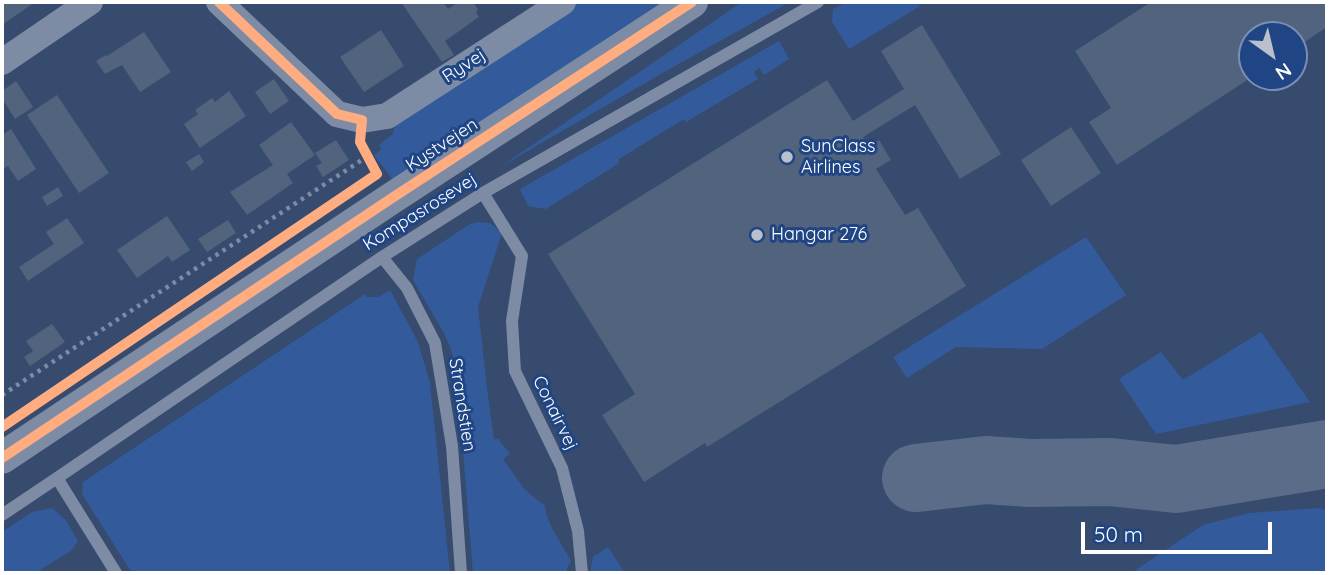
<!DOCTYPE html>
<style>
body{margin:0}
#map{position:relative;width:1329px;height:575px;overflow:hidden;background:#364b6e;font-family:Quicksand,sans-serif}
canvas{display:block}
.frame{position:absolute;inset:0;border:4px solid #fff;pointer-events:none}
.north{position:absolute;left:1238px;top:21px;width:70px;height:70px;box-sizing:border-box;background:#1f4585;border:2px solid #798fb6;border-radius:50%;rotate:146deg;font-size:19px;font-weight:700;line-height:28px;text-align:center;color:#fff}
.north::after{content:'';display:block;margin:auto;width:24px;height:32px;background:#b9c0cc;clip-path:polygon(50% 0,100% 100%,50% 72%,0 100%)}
.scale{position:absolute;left:1081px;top:522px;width:191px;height:32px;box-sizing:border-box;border:4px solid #fff;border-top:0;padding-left:9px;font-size:21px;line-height:24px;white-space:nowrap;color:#fff;-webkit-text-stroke:5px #1f4585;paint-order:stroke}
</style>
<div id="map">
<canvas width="1329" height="575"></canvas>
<div class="frame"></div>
<div class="north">N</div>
<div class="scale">50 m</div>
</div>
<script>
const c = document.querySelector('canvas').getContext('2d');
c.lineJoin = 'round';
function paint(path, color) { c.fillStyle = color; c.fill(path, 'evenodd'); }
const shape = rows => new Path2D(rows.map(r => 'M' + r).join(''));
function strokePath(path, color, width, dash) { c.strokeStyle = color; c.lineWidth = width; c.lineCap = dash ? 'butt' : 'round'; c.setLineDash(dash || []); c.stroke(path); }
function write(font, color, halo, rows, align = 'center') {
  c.font = font + ' Quicksand,sans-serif'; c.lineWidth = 6; c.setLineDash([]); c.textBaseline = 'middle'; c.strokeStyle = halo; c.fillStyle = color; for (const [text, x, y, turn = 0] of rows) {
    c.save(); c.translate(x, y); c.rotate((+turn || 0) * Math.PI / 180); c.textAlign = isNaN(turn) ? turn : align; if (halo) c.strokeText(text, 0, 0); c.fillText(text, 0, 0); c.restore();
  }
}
const green = shape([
 [578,2,669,2,393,180,374,155,381,150,379,145,393,134,395,122],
 [742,2,790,2,659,75,500,167],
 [847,2,917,2,920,6,849,49,832,22,833,9],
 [779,41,789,59,764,75,759,68,754,72,758,79,686,122,684,119,619,159,618,164,546,209,528,206,520,189],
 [478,222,490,223,502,233,478,307,487,388,494,439,498,439,510,454,503,459,525,490,545,506,546,514,552,528,571,561,567,568,567,573,473,573,456,366,451,350,444,333,413,280,417,259,470,224],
 [1086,237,1126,295,1042,349,956,347,907,378,893,357],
 [390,290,418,342,430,383,450,573,132,573,82,494,83,482,365,294,367,297,378,297],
 [1261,332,1310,402,1156,434,1119,379,1161,352,1183,380],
 [52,508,66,520,78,541,71,551,35,573,2,573,2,532,32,512],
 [1319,508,1327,510,1327,573,1131,573,1203,525,1249,513],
 [608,547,625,573,590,573,593,557]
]);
const taxiway = shape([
 [916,478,986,470,1030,473,1110,472,1176,479,1327,454]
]);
const building = shape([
 [2,2,35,2,2,25],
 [401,2,443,2,448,9,459,2,473,2,478,10,476,12,479,17,445,41,454,55,442,62],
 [1151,2,1327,2,1327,27,1294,49,1294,35,1252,35,1252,77,1117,165,1089,122,1111,108,1075,51],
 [922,25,1001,154,960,179,915,105,863,137,869,146,879,140,891,160,876,169,905,215,918,208,966,286,707,447,705,443,644,482,602,415,635,394,548,254,827,80,853,121,904,89,881,51],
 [381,30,404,66,364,92,340,57],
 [144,32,171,72,140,92,122,65,105,74,96,61,106,55,107,56],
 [274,79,289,101,270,114,255,92],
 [16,81,33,107,15,119,2,98,2,91],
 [229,91,246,116,200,148,184,124,198,114,195,110,212,98,215,102],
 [57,95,109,173,79,193,27,115],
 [291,122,315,155,287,174,293,183,247,215,230,192,273,165,259,145],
 [1071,127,1101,173,1051,206,1021,160],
 [11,129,36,169,18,181,8,166,2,170,2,135],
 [336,140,349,160,323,177,316,166,322,163,315,153],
 [199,154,204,162,192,171,186,162],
 [58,187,63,196,47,206,42,197],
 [167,216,190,250,172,262,168,256,137,278,117,250],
 [67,218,84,243,28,281,19,267,54,244,46,232],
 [228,220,236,233,207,252,198,239],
 [52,324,65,342,30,366,24,357,33,351,26,341]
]);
const path = shape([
 [2,395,368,156]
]);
const service = shape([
 [483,193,522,256,512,321,515,371,562,468,578,531,582,573],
 [382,257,407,288,435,343,452,446,461,573],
 [57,478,382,257,483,193,818,2],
 [2,515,57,478,116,573]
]);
const minor = shape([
 [219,2,337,114,362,120,387,116,563,2],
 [2,62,90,2]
]);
const tertiary = shape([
 [2,458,392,198,692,2]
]);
const cycleway = shape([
 [2,427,377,174,360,142,362,120,337,114,219,2],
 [2,458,392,198,692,2]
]);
const markers = [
 [787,157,7,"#b9c0cc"],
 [757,235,7,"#b9c0cc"]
];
const streetNames = [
 ["Ryvej",464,66,-33],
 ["Kystvejen",442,145,-33],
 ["Kompasrosevej",420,212,-32],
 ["Strandstien",462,405,81],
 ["Conairvej",555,413,64]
];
const poiNames = [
 ["SunClass",801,147],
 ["Airlines",801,168],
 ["Hangar 276",771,235]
];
paint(green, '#335b9b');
strokePath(taxiway, '#5a6c88', 68);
paint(building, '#52637e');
strokePath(path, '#7d8ca4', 4.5, [3.5, 5]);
strokePath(service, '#7d8ca4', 12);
strokePath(minor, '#7d8ca4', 26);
strokePath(tertiary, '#7d8ca4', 32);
strokePath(cycleway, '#ffac80', 10);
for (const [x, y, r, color] of markers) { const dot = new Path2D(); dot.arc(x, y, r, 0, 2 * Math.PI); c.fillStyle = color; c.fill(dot); strokePath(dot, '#1f4585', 2.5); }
write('18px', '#fff', '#1f4585', streetNames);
write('18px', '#fff', '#1f4585', poiNames, 'left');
</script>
